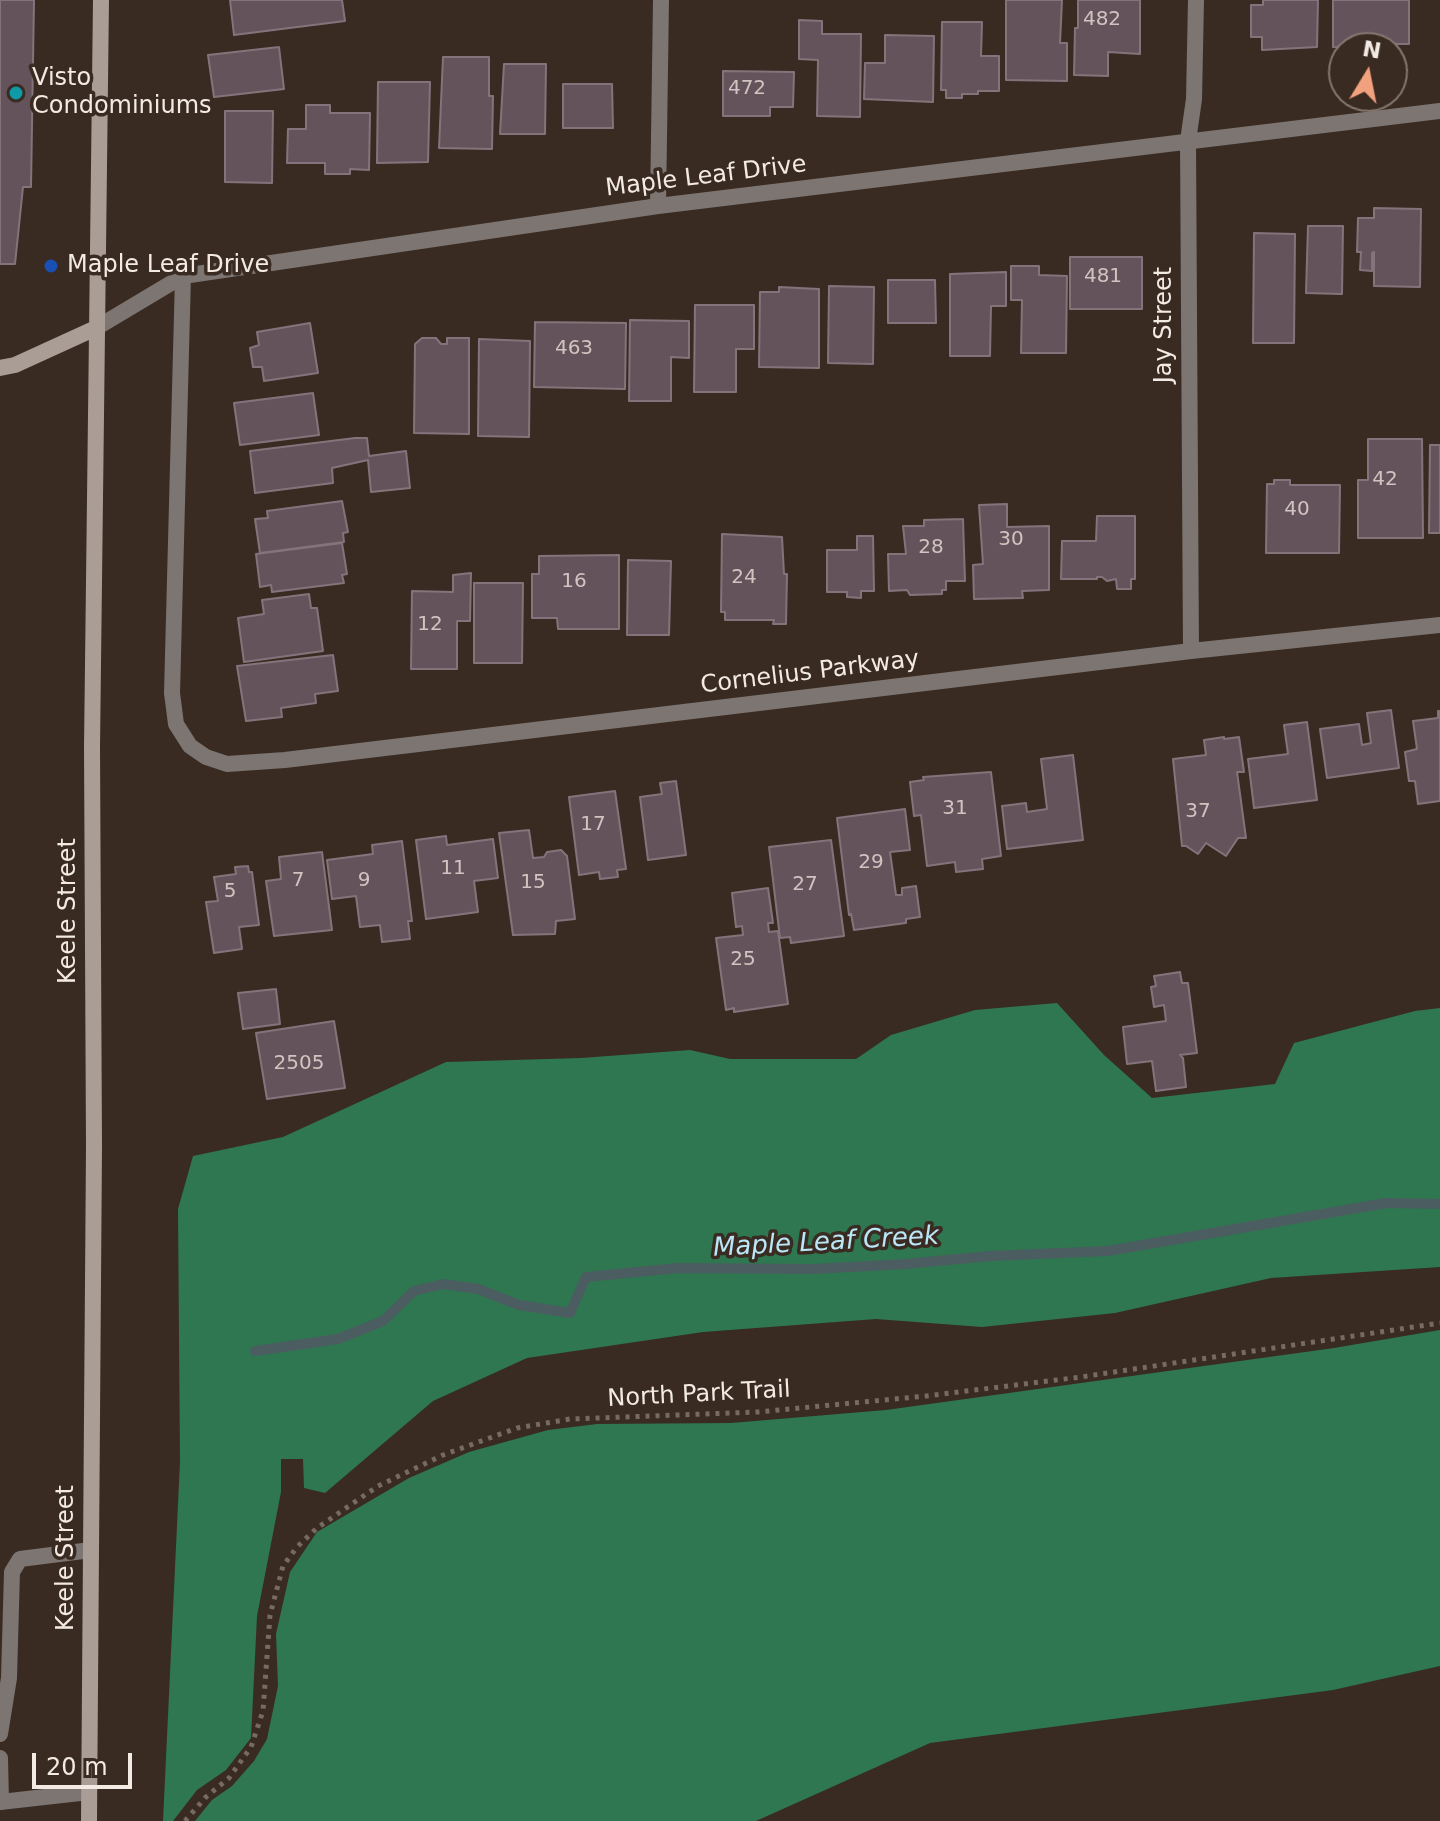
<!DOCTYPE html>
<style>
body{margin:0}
#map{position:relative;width:1440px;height:1821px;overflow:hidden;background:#392b21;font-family:"DejaVu Sans",sans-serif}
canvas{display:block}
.north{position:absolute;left:1328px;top:32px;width:80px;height:80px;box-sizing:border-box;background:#392b21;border:2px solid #83776f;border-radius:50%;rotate:10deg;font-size:22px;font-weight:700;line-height:32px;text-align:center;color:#f3eae3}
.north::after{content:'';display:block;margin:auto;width:28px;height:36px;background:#f1a17d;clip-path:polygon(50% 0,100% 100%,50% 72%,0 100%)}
.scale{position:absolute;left:32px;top:1753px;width:100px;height:36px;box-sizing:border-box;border:4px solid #f3eae3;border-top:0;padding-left:10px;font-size:24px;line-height:28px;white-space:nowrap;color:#f3eae3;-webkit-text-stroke:6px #392b21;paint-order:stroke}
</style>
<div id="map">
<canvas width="1440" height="1821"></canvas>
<div class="north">N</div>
<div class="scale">20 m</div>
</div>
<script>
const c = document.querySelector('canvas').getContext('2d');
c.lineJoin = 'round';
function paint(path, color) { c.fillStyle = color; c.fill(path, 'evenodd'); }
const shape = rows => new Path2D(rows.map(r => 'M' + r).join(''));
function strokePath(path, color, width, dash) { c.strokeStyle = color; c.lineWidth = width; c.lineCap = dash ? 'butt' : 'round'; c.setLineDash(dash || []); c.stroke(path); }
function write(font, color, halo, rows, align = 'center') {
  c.font = font + ' "DejaVu Sans",sans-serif'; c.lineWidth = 7; c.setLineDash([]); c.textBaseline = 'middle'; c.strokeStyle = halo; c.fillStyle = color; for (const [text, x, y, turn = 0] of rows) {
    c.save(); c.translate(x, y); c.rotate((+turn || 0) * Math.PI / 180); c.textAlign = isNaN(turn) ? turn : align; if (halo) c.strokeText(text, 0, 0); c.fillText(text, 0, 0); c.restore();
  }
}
const forest = shape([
 [1057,1003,1104,1055,1152,1098,1275,1084,1294,1043,1415,1011,1440,1008,1440,1267,1271,1278,1115,1313,982,1327,876,1319,703,1332,527,1358,433,1401,325,1493,304,1488,303,1459,281,1459,281,1492,257,1616,251,1738,226,1770,197,1790,173,1821,163,1821,180,1462,178,1209,193,1156,283,1137,446,1062,581,1058,690,1050,730,1059,856,1059,891,1035,975,1010],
 [1440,1330,1440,1666,1333,1690,930,1743,756,1821,195,1821,212,1800,232,1786,254,1761,267,1739,278,1686,276,1634,290,1572,317,1532,409,1478,469,1452,548,1430,597,1424,731,1423,886,1410,1334,1348]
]);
const stream = shape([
 [255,1351,338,1339,383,1321,414,1291,443,1284,478,1289,519,1305,570,1313,586,1277,678,1268,813,1269,905,1264,990,1256,1108,1251,1386,1203,1440,1204]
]);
const building = shape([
 [0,0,34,0,31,187,23,187,15,264,0,264,0,0],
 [230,0,342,0,345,21,234,35,230,0],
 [1006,0,1062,0,1060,43,1067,43,1067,81,1006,80,1006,0],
 [1078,0,1140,0,1140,54,1108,52,1108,76,1074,75,1075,28,1078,28,1078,0],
 [1263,0,1318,0,1317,47,1262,50,1262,37,1251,37,1251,5,1263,5,1263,0],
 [1333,0,1409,0,1409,44,1383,44,1383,41,1371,40,1371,48,1333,47,1333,0],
 [799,20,822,21,822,34,861,34,860,117,817,116,818,60,799,59,799,20],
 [942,22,982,22,981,56,999,56,999,91,978,91,978,94,962,94,962,98,946,98,946,90,941,90,942,22],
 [885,35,934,36,933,102,864,99,865,63,885,63,885,35],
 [279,47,284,89,214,97,208,55,279,47],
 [443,57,489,57,489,96,493,96,492,149,439,148,443,57],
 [504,64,546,64,545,134,500,134,504,64],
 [723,71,794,72,793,107,770,107,770,116,723,116,723,71],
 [378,82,430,82,428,162,377,163,378,82],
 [563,84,612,84,613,128,563,128,563,84],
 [306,105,330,105,330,113,370,113,369,170,350,169,350,174,325,174,325,163,287,163,288,129,306,129,306,105],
 [225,111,273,111,272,183,225,182,225,111],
 [1374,208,1421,209,1420,287,1374,286,1374,252,1372,253,1372,271,1360,270,1361,252,1357,252,1358,218,1374,218,1374,208],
 [1308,226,1343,226,1342,294,1306,293,1308,226],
 [1254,233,1295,234,1294,343,1253,343,1254,233],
 [1070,257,1142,257,1142,309,1070,309,1070,257],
 [1011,266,1039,266,1039,275,1067,276,1066,353,1021,353,1022,300,1011,300,1011,266],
 [1006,272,1006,306,991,306,990,356,950,356,950,274,1006,272],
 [888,280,935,280,936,323,888,323,888,280],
 [829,286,874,287,873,364,828,363,829,286],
 [779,287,819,289,819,368,759,367,760,292,779,292,779,287],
 [695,305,754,305,754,349,736,349,736,392,694,392,695,305],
 [630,320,689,321,689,358,671,357,671,401,629,401,630,320],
 [535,322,626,323,625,389,534,387,535,322],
 [310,323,318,373,264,381,262,367,253,367,250,348,259,345,257,332,310,323],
 [422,338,436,338,441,344,447,344,447,338,469,338,469,434,414,433,415,344,422,338],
 [479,339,530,341,529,437,478,436,479,339],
 [313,393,319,435,240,445,234,403,313,393],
 [355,438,367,438,369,456,406,451,410,488,371,492,368,460,332,468,333,483,255,493,250,451,355,438],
 [1368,439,1422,439,1423,538,1358,538,1358,480,1368,480,1368,439],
 [1430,445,1440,445,1440,533,1429,533,1430,445],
 [1274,480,1290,480,1290,485,1340,485,1339,553,1266,553,1267,484,1274,484,1274,480],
 [342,501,348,532,343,533,344,542,260,553,255,519,268,518,267,511,342,501],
 [1007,504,1007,527,1049,526,1049,590,1022,591,1023,598,974,599,973,565,983,564,979,505,1007,504],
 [1097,516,1135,516,1135,579,1131,579,1131,589,1117,589,1116,579,1107,581,1102,577,1097,577,1097,579,1061,579,1062,541,1096,541,1097,516],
 [963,519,965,581,946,581,946,590,942,590,942,594,910,595,907,590,889,591,888,554,906,554,903,526,924,526,924,520,963,519],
 [722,534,782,537,784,574,787,574,786,624,773,624,774,620,725,620,725,612,721,612,722,534],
 [857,536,873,536,874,591,861,591,861,598,847,597,847,592,827,592,827,550,857,550,857,536],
 [342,543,347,574,342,575,344,583,272,592,271,585,260,587,256,554,342,543],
 [619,555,619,629,558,629,557,618,532,618,532,574,539,574,539,556,619,555],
 [628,560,671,561,669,635,627,635,628,560],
 [471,573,470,621,457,621,457,669,411,669,412,591,453,592,453,575,471,573],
 [474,583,523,583,522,663,474,663,474,583],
 [309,594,311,608,317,608,323,651,244,662,238,618,264,614,262,600,309,594],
 [333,655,338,691,315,694,316,703,281,708,282,717,246,721,237,666,333,655],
 [1391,710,1399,768,1327,778,1320,729,1359,724,1362,745,1371,743,1367,713,1391,710],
 [1438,711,1440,711,1440,801,1418,804,1415,781,1409,781,1405,752,1417,749,1413,721,1438,718,1438,711],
 [1307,722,1317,800,1254,808,1248,759,1288,754,1284,725,1307,722],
 [1224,737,1224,739,1239,737,1244,772,1237,772,1246,838,1238,838,1226,856,1206,843,1198,854,1186,846,1182,846,1173,759,1206,755,1204,740,1224,737],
 [1073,755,1083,840,1007,849,1002,806,1026,803,1027,812,1047,809,1041,759,1073,755],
 [991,772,1001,856,982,859,983,869,956,872,955,862,927,866,921,815,914,816,910,782,924,780,923,777,991,772],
 [676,781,686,855,648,860,640,797,662,794,660,783,676,781],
 [615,791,626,869,617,870,618,877,600,879,599,872,579,875,569,797,615,791],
 [905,809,910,850,890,852,896,895,902,895,902,888,916,886,920,917,906,919,906,923,854,930,851,914,849,915,837,818,905,809],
 [529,830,533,858,544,857,547,852,561,850,567,856,575,919,556,921,555,934,513,935,499,833,529,830],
 [446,836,447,845,493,839,498,878,474,881,478,912,426,919,416,840,446,836],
 [831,840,844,936,791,943,790,937,780,938,769,847,831,840],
 [402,841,412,921,408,921,410,939,382,942,380,925,360,927,356,896,332,899,327,860,373,854,372,845,402,841],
 [322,852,332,930,274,936,266,881,281,879,279,857,322,852],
 [248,866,249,872,252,872,259,925,239,927,242,949,214,953,206,902,218,901,214,877,236,874,235,867,248,866],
 [768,888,773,923,768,923,769,932,778,931,788,1004,734,1012,734,1008,726,1010,716,938,743,935,742,926,736,927,732,893,768,888],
 [1180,972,1182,983,1188,983,1197,1053,1180,1055,1183,1058,1186,1087,1156,1091,1152,1061,1127,1064,1123,1027,1166,1021,1164,1005,1154,1007,1151,987,1156,986,1154,976,1180,972],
 [276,989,280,1024,243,1029,238,993,276,989],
 [334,1021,345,1088,267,1099,256,1033,334,1021]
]);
const path = shape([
 [185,1821,206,1797,229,1778,251,1747,263,1711,270,1615,283,1566,297,1547,317,1528,378,1486,443,1455,517,1428,570,1419,758,1412,926,1396,1081,1377,1440,1323]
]);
const lane = shape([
 [0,1734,9,1678,12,1572,20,1559,91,1550],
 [0,1758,1,1802]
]);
const street = shape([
 [658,206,661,0],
 [183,276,172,693,176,724,190,746,206,757,227,764,285,760,1191,651,1440,625],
 [96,328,183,276,658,206,1440,111],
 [1191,651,1188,141,1194,99,1196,0],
 [0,1802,89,1792]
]);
const secondary = shape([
 [0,368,15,365,96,328],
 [89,1821,94,1147,92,747,101,0]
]);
const markers = [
 [16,93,8,"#0f9aa8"],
 [51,266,8,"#1a4fb4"]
];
const numberNames = [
 ["482",1102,20],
 ["472",747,89],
 ["481",1103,277],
 ["463",574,349],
 ["42",1385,480],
 ["40",1297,510],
 ["30",1011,540],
 ["28",931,548],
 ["24",744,578],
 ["16",574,582],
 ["12",430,625],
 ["31",955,809],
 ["37",1198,812],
 ["17",593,825],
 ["29",871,863],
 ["11",453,869],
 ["7",298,881],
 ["9",364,881],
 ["15",533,883],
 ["27",805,885],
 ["5",230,892],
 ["25",743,960],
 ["2505",299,1064]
];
const poiNames = [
 ["Visto",32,79],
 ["Condominiums",32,107],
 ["Maple Leaf Drive",67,266]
];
const streetNames = [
 ["Maple Leaf Drive",706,177,-7],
 ["Jay Street",1165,325,-90],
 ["Cornelius Parkway",810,673,-7],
 ["Keele Street",69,911,-90],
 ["North Park Trail",699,1395,-3],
 ["Keele Street",67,1558,-90]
];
const waterNames = [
 ["Maple Leaf Creek",826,1243,-3]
];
paint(forest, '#2f7750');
strokePath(stream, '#4b5d61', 10);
paint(building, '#65535c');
strokePath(building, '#85737c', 2);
strokePath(path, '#766a61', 5, [4, 6]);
strokePath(lane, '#7d7571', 16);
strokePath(street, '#7d7571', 16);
strokePath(secondary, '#aa9d96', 16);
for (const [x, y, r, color] of markers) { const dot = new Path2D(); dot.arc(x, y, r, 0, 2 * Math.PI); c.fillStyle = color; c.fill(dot); strokePath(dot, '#392b21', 3); }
write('20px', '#d0c4c1', null, numberNames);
write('24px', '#f3eae3', '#392b21', poiNames, 'left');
write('24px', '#f3eae3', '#392b21', streetNames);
write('italic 26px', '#bae6f6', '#392b21', waterNames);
</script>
